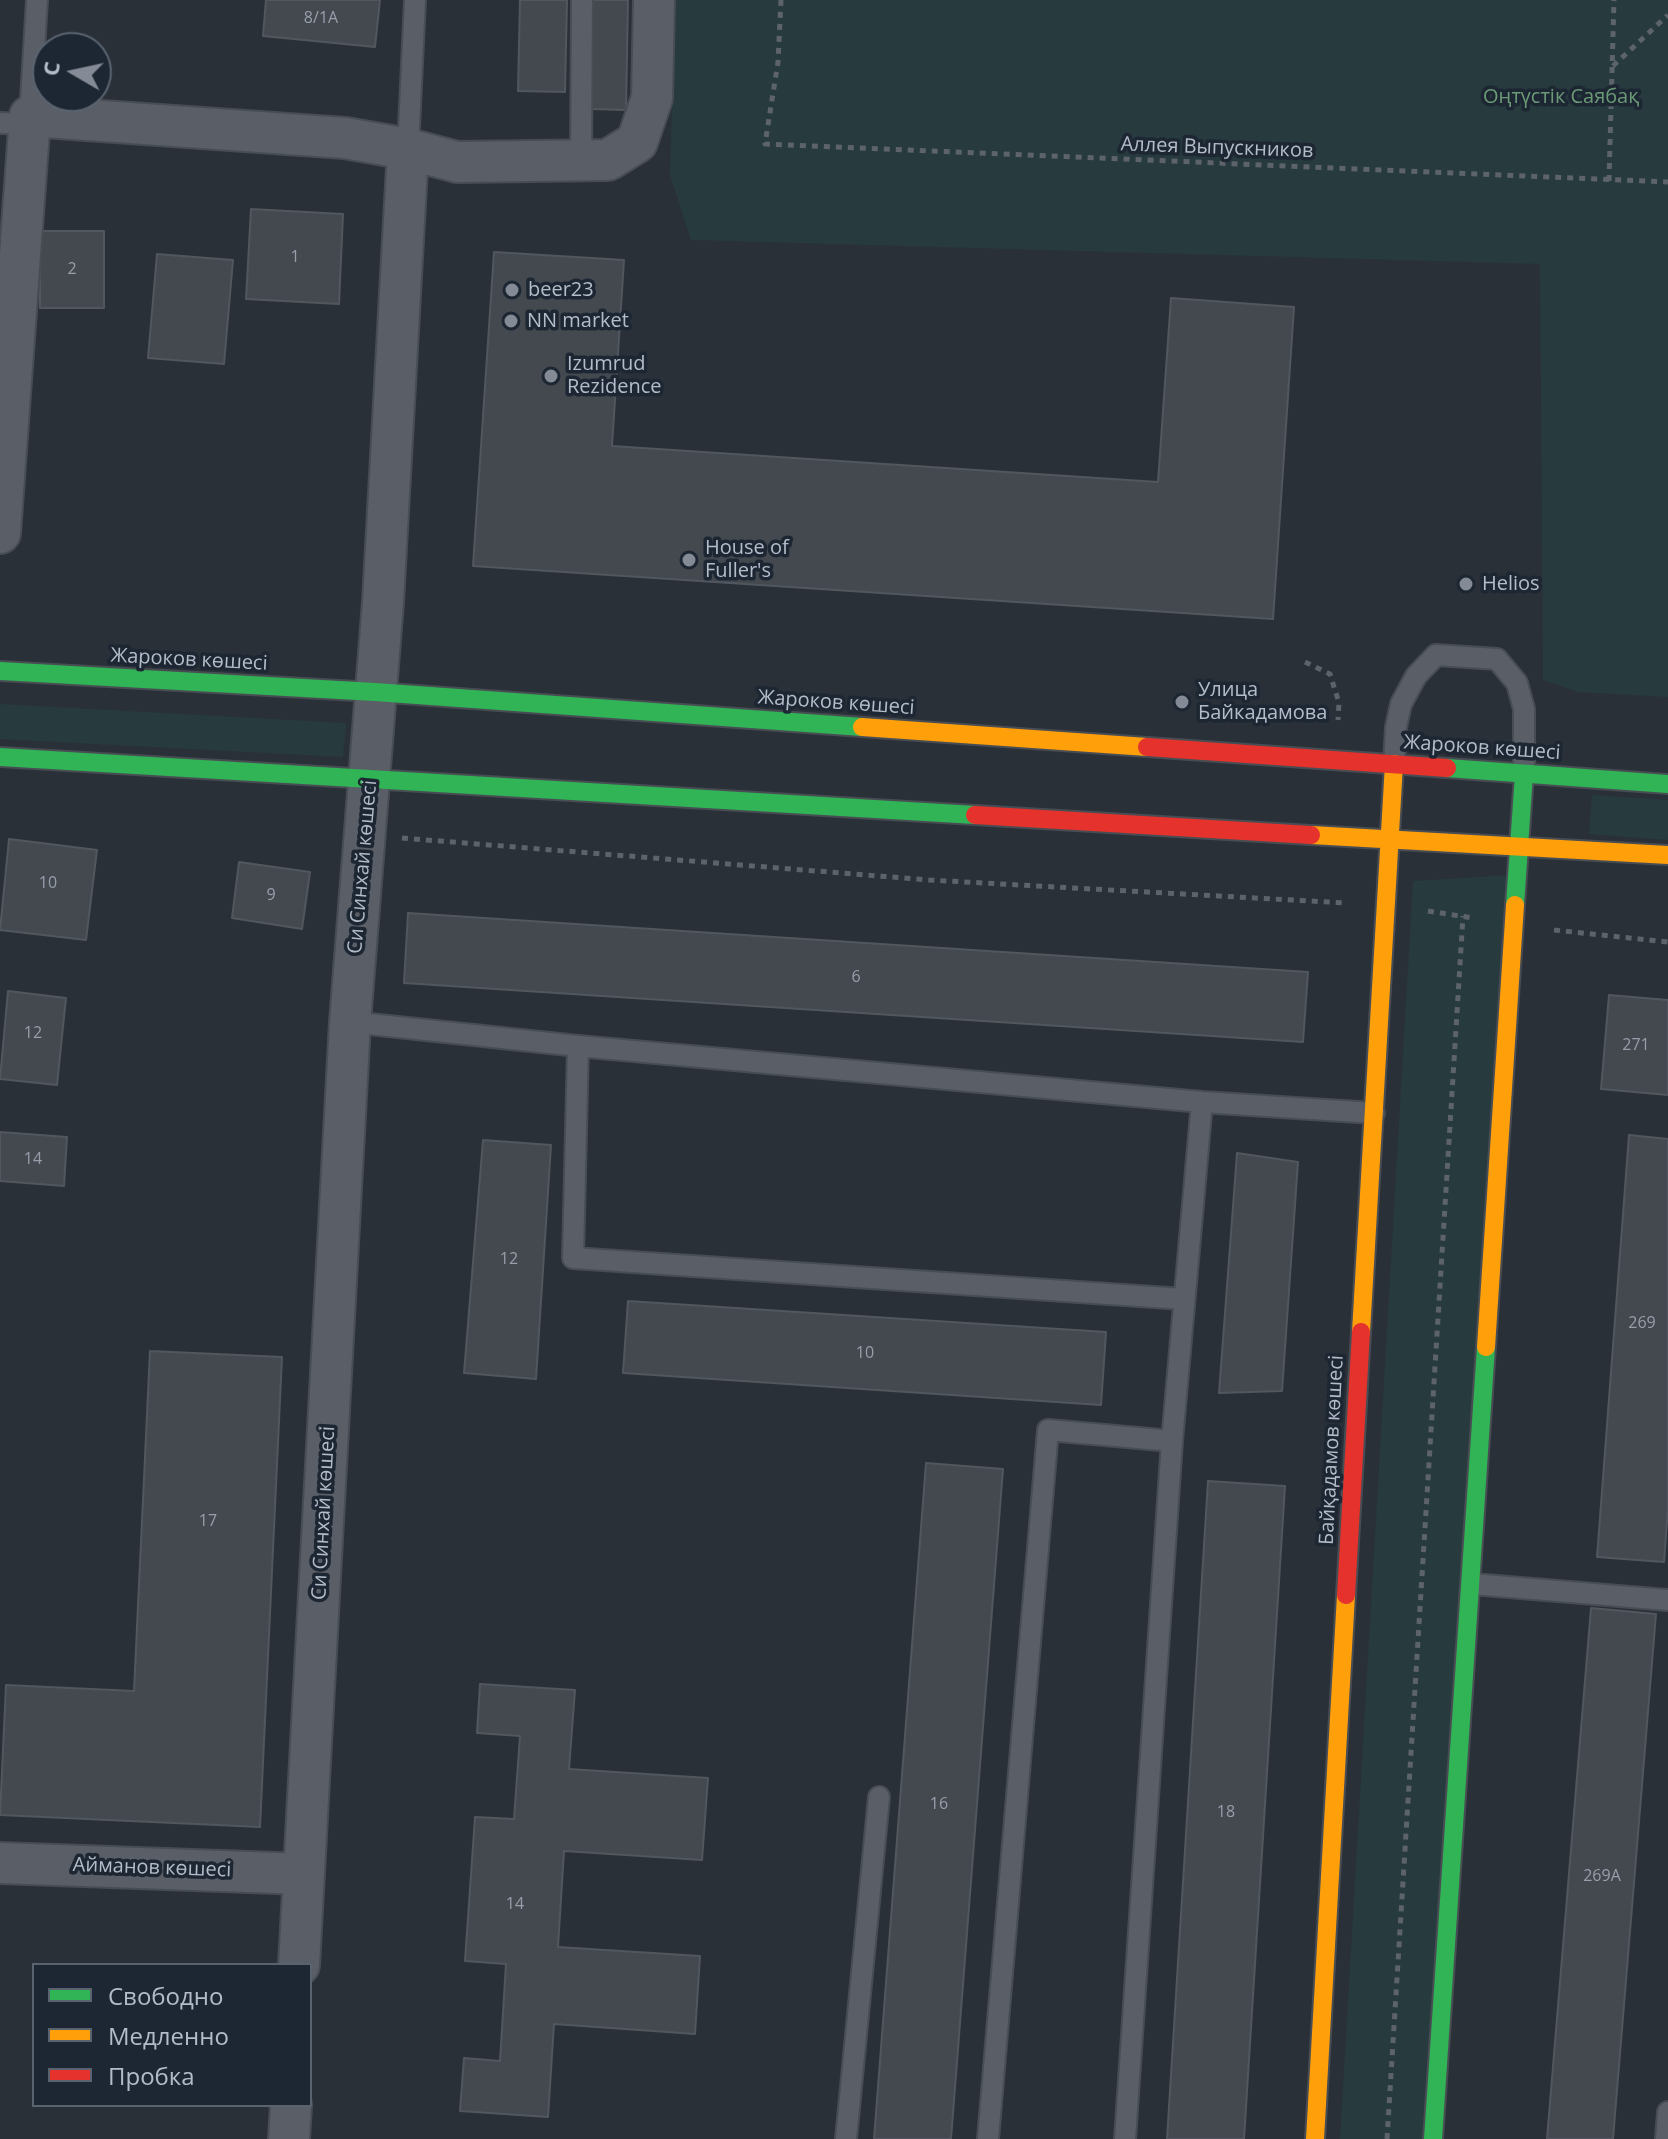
<!DOCTYPE html>
<meta charset="utf-8">
<style>
body{margin:0}
#map{position:relative;width:1668px;height:2139px;overflow:hidden;background:#2a3038;font-family:"Open Sans",sans-serif}
canvas{display:block}
.legend{position:absolute;left:32px;top:1963px;width:280px;height:144px;box-sizing:border-box;background:#1d2633;border:2px solid #59626f;margin:0;padding:10px 14px;list-style:none;font-size:24px;color:#b4bcc9}
.legend li{display:flex;align-items:center;gap:16px;height:40px}
.legend b{width:40px;border:2px solid #59626f}
.north{position:absolute;left:32px;top:32px;width:80px;height:80px;box-sizing:border-box;background:#1d2633;border:2px solid #59626f;border-radius:50%;rotate:279deg;font-size:22px;font-weight:700;line-height:32px;text-align:center;color:#b4bcc9}
.north::after{content:'';display:block;margin:auto;width:28px;height:36px;background:#848b96;clip-path:polygon(50% 0,100% 100%,50% 72%,0 100%)}
</style>
<div id="map">
<canvas width="1668" height="2139"></canvas>
<ul class="legend">
<li><b style="height:10px;background:#30b455"></b>Свободно</li>
<li><b style="height:10px;background:#ff9f0a"></b>Медленно</li>
<li><b style="height:10px;background:#e5322d"></b>Пробка</li>
</ul>
<div class="north">С</div>
</div>
<script>
const c = document.querySelector('canvas').getContext('2d');
c.lineJoin = 'round';
function paint(path, color) { c.fillStyle = color; c.fill(path, 'evenodd'); }
const shape = rows => new Path2D(rows.map(r => 'M' + r).join(''));
function strokePath(path, color, width, dash) { c.strokeStyle = color; c.lineWidth = width; c.lineCap = dash ? 'butt' : 'round'; c.setLineDash(dash || []); c.stroke(path); }
function write(font, color, halo, rows, align = 'center') {
  c.font = font + ' "Open Sans",sans-serif'; c.lineWidth = 7; c.setLineDash([]); c.textBaseline = 'middle'; c.strokeStyle = halo; c.fillStyle = color; for (const [text, x, y, turn = 0] of rows) {
    c.save(); c.translate(x, y); c.rotate((+turn || 0) * Math.PI / 180); c.textAlign = isNaN(turn) ? turn : align; if (halo) c.strokeText(text, 0, 0); c.fillText(text, 0, 0); c.restore();
  }
}
const green = shape([
 [675,0,1668,0,1668,697,1578,692,1543,680,1540,264,691,240,670,175],
 [0,704,346,723,343,757,0,739],
 [1592,795,1668,800,1668,840,1589,834],
 [1510,875,1422,2139,1340,2139,1413,881]
]);
const building = shape([
 [266,0,380,0,375,47,263,36,266,0],
 [520,0,567,0,565,92,518,91,520,0],
 [593,0,628,0,626,110,591,109,593,0],
 [251,209,343,214,339,304,246,299,251,209],
 [40,231,104,231,104,308,40,308,40,231],
 [494,252,624,260,612,446,1158,482,1171,298,1294,307,1273,619,473,566,494,252],
 [157,254,233,260,224,364,148,358,157,254],
 [9,839,97,850,86,940,0,930,9,839],
 [239,862,310,872,302,929,232,918,239,862],
 [408,913,1308,972,1303,1042,404,983,408,913],
 [8,991,66,998,57,1085,0,1079,8,991],
 [1609,995,1668,1000,1668,1095,1601,1089,1609,995],
 [0,1132,67,1137,64,1186,0,1181,0,1132],
 [1629,1135,1668,1139,1668,1508,1664,1562,1597,1557,1629,1135],
 [483,1140,551,1145,536,1379,464,1373,483,1140],
 [1237,1153,1298,1162,1282,1391,1219,1393,1237,1153],
 [628,1301,1106,1332,1101,1405,623,1373,628,1301],
 [150,1351,282,1357,260,1827,0,1815,6,1685,134,1691,150,1351],
 [926,1463,1003,1469,951,2139,874,2139,926,1463],
 [1208,1481,1285,1486,1244,2139,1167,2139,1208,1481],
 [1591,1608,1656,1614,1613,2139,1547,2139,1591,1608],
 [480,1684,575,1690,569,1769,708,1778,702,1860,564,1851,558,1947,700,1956,695,2034,554,2024,548,2117,460,2111,464,2058,500,2061,506,1964,465,1961,475,1817,514,1819,520,1736,477,1733,480,1684]
]);
const path = shape([
 [781,0,778,62,765,144,1668,182],
 [1613,66,1668,15],
 [1609,181,1614,0],
 [1305,662,1330,674,1339,703,1338,720],
 [402,838,929,880,1346,903],
 [1428,911,1473,918],
 [1554,930,1668,942],
 [1387,2139,1463,916]
]);
const lane = shape([
 [30,116,37,0],
 [0,123,29,124],
 [408,149,415,0],
 [581,160,582,0],
 [1394,764,1396,727,1401,704,1416,676,1436,655,1497,659,1517,683,1524,709,1524,774],
 [350,1022,578,1046,1202,1102,1374,1113],
 [578,1046,573,1258,1183,1299],
 [1472,1584,1668,1600],
 [846,2139,879,1797],
 [988,2139,1048,1430,1172,1441],
 [1125,2139,1172,1441,1202,1102],
 [1666,2139,1668,2112]
]);
const street = shape([
 [0,533,30,116,345,138,408,149],
 [0,1863,304,1874],
 [299,1965,350,1022,383,602,408,149,457,162,608,160,637,142,652,98,654,0],
 [289,2139,291,2105]
]);
const fast = shape([
 [0,671,375,692,862,727],
 [0,757,975,815],
 [1447,768,1668,784],
 [1515,905,1524,774],
 [1433,2139,1486,1347]
]);
const slow = shape([
 [862,727,1147,747],
 [1311,835,1668,855],
 [1361,1332,1394,764],
 [1486,1347,1515,905],
 [1315,2139,1346,1595]
]);
const jam = shape([
 [1147,747,1447,768],
 [975,815,1311,835],
 [1346,1595,1361,1332]
]);
const markers = [
 [512,290,8,"#848b96"],
 [511,321,8,"#848b96"],
 [551,376,8,"#848b96"],
 [689,560,8,"#848b96"],
 [1466,584,8,"#848b96"],
 [1182,702,8,"#848b96"]
];
const numberNames = [
 ["8/1А",321,18],
 ["1",295,257],
 ["2",72,269],
 ["10",48,883],
 ["9",271,895],
 ["6",856,977],
 ["12",33,1033],
 ["271",1636,1045],
 ["14",33,1159],
 ["12",509,1259],
 ["269",1642,1323],
 ["10",865,1353],
 ["17",208,1521],
 ["16",939,1804],
 ["18",1226,1812],
 ["269А",1602,1876],
 ["14",515,1904]
];
const parkNames = [
 ["Оңтүстік Саябақ",1561,97]
];
const streetNames = [
 ["Аллея Выпускников",1217,148,2],
 ["Жароков көшесі",189,660,3],
 ["Жароков көшесі",836,703,4],
 ["Жароков көшесі",1482,748,4],
 ["Си Синхай көшесі",363,867,-85],
 ["Байқадамов көшесі",1332,1450,-87],
 ["Си Синхай көшесі",324,1513,-87],
 ["Айманов көшесі",152,1868,2]
];
const poiNames = [
 ["beer23",528,290],
 ["NN market",527,321],
 ["Izumrud",567,364],
 ["Rezidence",567,387],
 ["House of",705,548],
 ["Fuller's",705,571],
 ["Helios",1482,584],
 ["Улица",1198,690],
 ["Байкадамова",1198,713]
];
paint(green, '#273a3e');
paint(building, '#444950');
strokePath(building, '#52575f', 2);
strokePath(lane, '#484c53', 24);
strokePath(street, '#484c53', 44);
strokePath(fast, '#484c53', 22);
strokePath(slow, '#484c53', 22);
strokePath(jam, '#484c53', 22);
strokePath(path, '#5d636a', 5, [6, 6]);
strokePath(lane, '#5a5e66', 20);
strokePath(street, '#5a5e66', 40);
strokePath(fast, '#30b455', 18);
strokePath(slow, '#ff9f0a', 18);
strokePath(jam, '#e5322d', 18);
for (const [x, y, r, color] of markers) { const dot = new Path2D(); dot.arc(x, y, r, 0, 2 * Math.PI); c.fillStyle = color; c.fill(dot); strokePath(dot, '#1d2633', 3); }
write('16px', '#989fab', null, numberNames);
write('20px', '#6b9a76', '#1d2633', parkNames);
write('20px', '#b4bcc9', '#1d2633', streetNames);
write('20px', '#b4bcc9', '#1d2633', poiNames, 'left');
</script>
